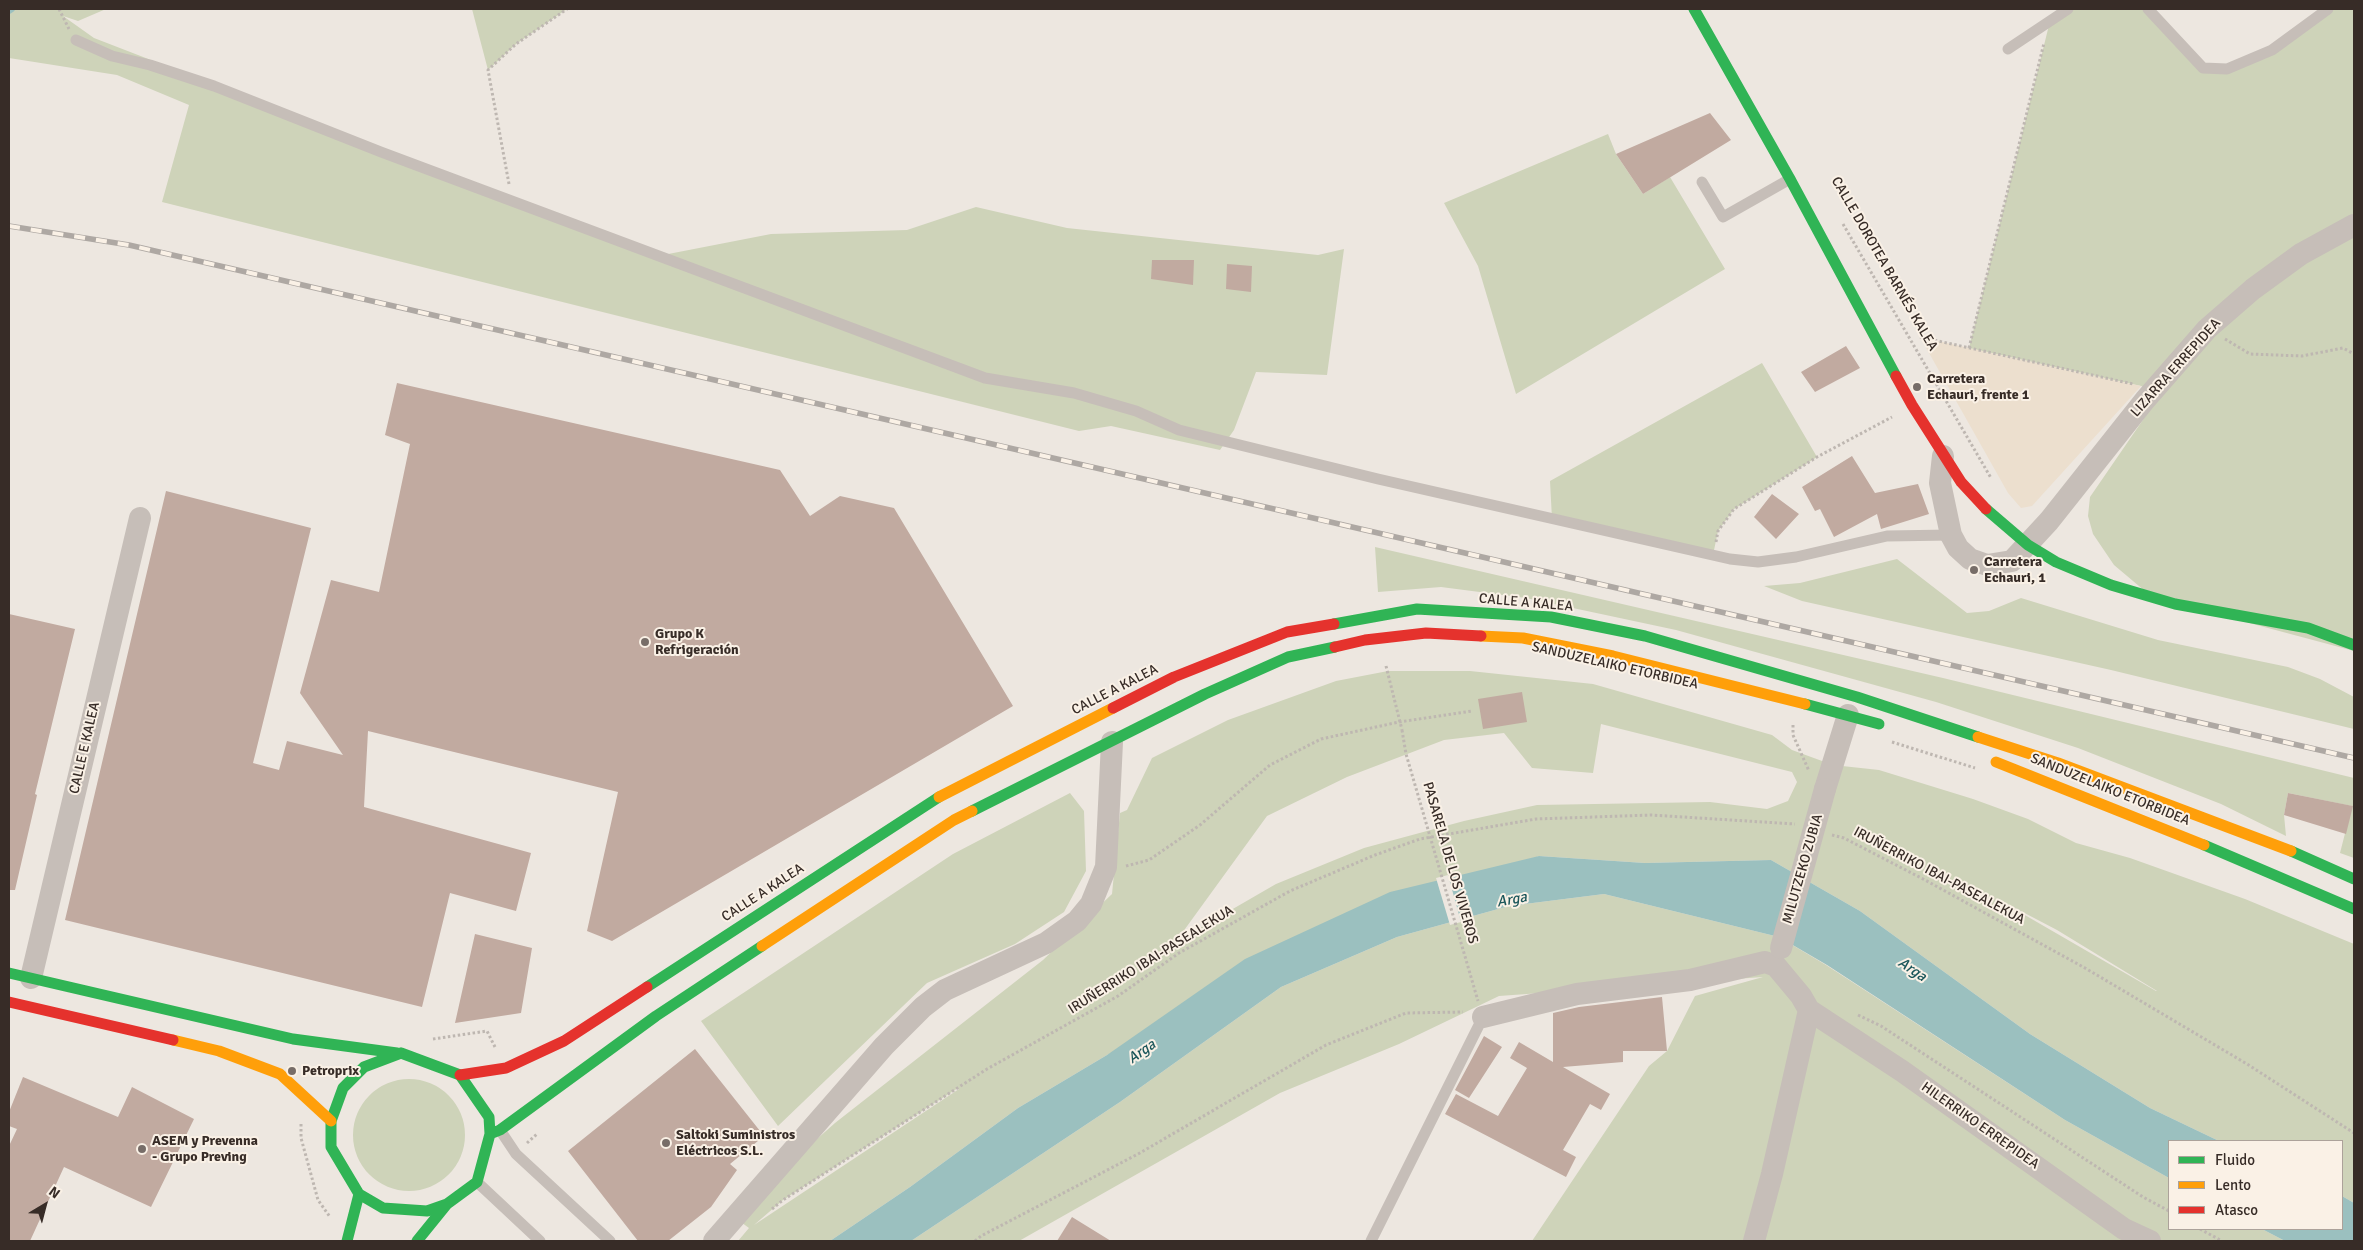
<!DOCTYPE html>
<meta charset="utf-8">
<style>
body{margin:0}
#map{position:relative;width:2363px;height:1250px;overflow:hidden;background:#ede7e0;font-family:Signika,sans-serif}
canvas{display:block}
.frame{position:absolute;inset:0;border:10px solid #372c27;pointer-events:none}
.legend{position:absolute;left:2168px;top:1140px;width:175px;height:90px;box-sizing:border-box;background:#faf1e6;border:1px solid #aca29a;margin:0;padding:6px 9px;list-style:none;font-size:15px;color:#372c27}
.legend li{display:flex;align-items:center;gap:10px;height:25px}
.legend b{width:25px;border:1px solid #aca29a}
.north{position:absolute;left:20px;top:1180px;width:50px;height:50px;-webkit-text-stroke:4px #faf1e6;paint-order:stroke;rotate:37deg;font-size:14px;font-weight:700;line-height:20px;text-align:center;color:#372c27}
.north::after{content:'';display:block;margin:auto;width:18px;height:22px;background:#372c27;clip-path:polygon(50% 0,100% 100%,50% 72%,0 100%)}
</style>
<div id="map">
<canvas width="2363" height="1250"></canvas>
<div class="frame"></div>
<ul class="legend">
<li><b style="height:6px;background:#30b455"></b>Fluido</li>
<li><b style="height:6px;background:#ff9f0a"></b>Lento</li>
<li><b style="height:6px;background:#e5322d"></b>Atasco</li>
</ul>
<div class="north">N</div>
</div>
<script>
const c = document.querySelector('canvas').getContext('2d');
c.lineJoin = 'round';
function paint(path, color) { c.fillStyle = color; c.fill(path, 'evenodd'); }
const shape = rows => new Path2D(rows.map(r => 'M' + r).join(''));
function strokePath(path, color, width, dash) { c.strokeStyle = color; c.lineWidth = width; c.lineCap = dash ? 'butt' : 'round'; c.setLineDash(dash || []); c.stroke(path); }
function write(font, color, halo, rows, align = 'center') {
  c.font = font + ' Signika,sans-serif'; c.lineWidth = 4; c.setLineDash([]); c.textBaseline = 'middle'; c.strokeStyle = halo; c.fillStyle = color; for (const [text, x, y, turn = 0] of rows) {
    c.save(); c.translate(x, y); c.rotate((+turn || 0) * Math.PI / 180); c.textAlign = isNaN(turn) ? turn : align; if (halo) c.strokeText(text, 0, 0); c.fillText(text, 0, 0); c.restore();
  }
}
const green = shape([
 [9,9,106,9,78,21,63,16,94,38,658,256,771,234,907,230,976,207,1067,228,1318,255,1344,249,1327,375,1256,372,1234,430,1220,450,1111,426,1079,431,162,202,189,105,117,75,9,58],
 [472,9,567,9,516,44,488,70],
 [2068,9,2148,9,2203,68,2227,69,2272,50,2328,9,2354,9,2354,651,2152,597,2114,565,2093,534,2088,516,2090,497,2160,395,2141,386,1969,348,2050,21],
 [1608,134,1616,154,1643,194,1670,177,1725,269,1516,394,1478,266,1444,203],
 [1762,363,1817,457,1734,509,1718,531,1713,555,1552,519,1550,481],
 [1375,547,1943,678,2354,778,2354,858,2340,853,2352,806,2288,793,2284,815,2286,836,2221,804,2078,748,1936,702,1676,630,1526,598,1441,587,1378,592],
 [1897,559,1967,613,1989,611,2021,598,2158,640,2288,667,2320,679,2354,697,2354,729,2111,670,1802,601,1764,586,1800,583],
 [1388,671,1470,671,1593,684,1772,735,1792,750,1833,765,1879,770,1973,799,2028,819,2076,843,2130,858,2245,899,2354,944,2354,1203,2342,1196,2342,1141,2219,1141,2150,1108,2030,1034,1860,911,1771,860,1645,863,1539,856,1107,1055,1018,1108,910,1187,830,1241,738,1241,749,1228,734,1217,753,1196,835,1123,1043,960,1112,894,1120,813,1127,810,1152,758,1228,720,1336,681],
 [1601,724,1792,772,1797,782,1788,801,1767,809,1710,802,1537,805,1464,821,1364,848,1276,884,1186,936,1185,929,1267,816,1347,777,1444,740,1504,733,1532,768,1593,773],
 [1992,896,2057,930,2157,991,2156,991],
 [958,1088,959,1089,754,1225,783,1200],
 [1070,793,1084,811,1086,871,1064,912,1015,944,927,983,778,1126,701,1021,953,854],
 [1604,894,1779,937,1826,965,2065,1120,2169,1178,2169,1229,2262,1229,2285,1241,1532,1241,1649,1066,1667,1051,1695,996,1763,977,1499,996,1399,1044,1280,1093,1019,1241,911,1241,1120,1102,1281,987,1397,937,1509,906],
 '353 1135a56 56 0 1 1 112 0a56 56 0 1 1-112 0Z'
]);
const plaza = shape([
 [1920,337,1969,348,2141,386,2032,506,2021,508,2008,493]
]);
const water = shape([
 [1539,856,1645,863,1771,860,1860,911,2030,1034,2150,1108,2219,1141,2169,1141,2169,1178,2065,1120,1827,965,1779,937,1604,894,1509,906,1397,937,1281,987,1120,1102,911,1241,830,1241,910,1187,1018,1108,1107,1055,1245,959,1390,892],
 [2342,1196,2354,1203,2354,1241,2285,1241,2262,1229,2342,1229]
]);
const pier = shape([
 [1448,875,1461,922,1450,925,1436,878]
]);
const stream = shape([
 [9,11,12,9]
]);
const building = shape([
 [1710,113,1731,140,1643,194,1616,154],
 [1152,260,1194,260,1193,285,1151,279],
 [1227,264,1252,266,1251,292,1226,289],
 [1846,346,1860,368,1815,392,1801,372],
 [397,383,780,470,810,516,840,496,894,508,1013,706,612,941,587,931,618,792,368,731,364,807,531,853,516,911,450,893,422,1007,65,920,166,491,311,528,253,763,279,770,287,741,343,755,300,693,331,580,379,592,410,444,385,435],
 [1852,456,1875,493,1918,484,1929,514,1881,529,1877,514,1834,537,1820,509,1815,511,1802,487],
 [1772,494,1799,514,1776,539,1754,517],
 [9,614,75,629,35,794,37,795,15,890,9,890],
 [1522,692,1527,722,1483,729,1478,699],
 [2288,793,2353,806,2346,834,2284,815],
 [475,934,532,948,521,1013,455,1023],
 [1662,997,1667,1051,1623,1051,1623,1062,1563,1067,1610,1094,1601,1110,1590,1104,1563,1150,1576,1157,1566,1177,1445,1114,1456,1094,1498,1116,1527,1068,1510,1058,1519,1042,1553,1062,1553,1013,1579,1007],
 [1484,1036,1502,1047,1469,1098,1455,1090],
 [695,1049,764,1136,730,1164,737,1170,711,1207,668,1241,638,1241,568,1151],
 [23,1077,118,1117,132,1087,194,1119,151,1207,64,1167,30,1241,9,1241,9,1146,17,1129,9,1126,9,1112],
 [1072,1217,1111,1241,1057,1241]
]);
const path = shape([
 [59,9,69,29],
 [509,184,488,70,516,44,567,9],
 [1843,224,1991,478],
 [1920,337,2133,384],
 [2225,339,2250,354,2302,356,2343,348,2354,354],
 [1969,348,2044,43],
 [1716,542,1718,531,1734,509,1817,457,1892,417],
 [1386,666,1402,730],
 [1793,725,1793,735,1809,771],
 [1892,742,1975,768],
 [1832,835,1844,838,1925,880,2085,968,2247,1064,2354,1133],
 [1126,866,1149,860,1200,825,1270,765,1321,739,1399,722,1472,711],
 [1858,1015,1881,1026,2143,1197,2169,1211],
 [433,1039,487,1031,495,1047],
 [301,1124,301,1138,318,1200,330,1217],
 [527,1143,537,1134],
 [772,1209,783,1200,987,1069,1118,996,1179,953,1290,891,1375,855,1420,839,1536,819,1651,815,1795,824],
 [2200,1229,2222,1241],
 [975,1241,981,1236,1138,1154,1326,1045,1406,1013,1463,1012]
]);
const lane = shape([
 [2148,9,2203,68,2227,69,2272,50,2328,9],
 [76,40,112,56,150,65,214,86,381,152,985,378,1074,393,1136,411,1179,430,1378,479,1730,559,1758,562,1796,557,1887,536,1951,535],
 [2008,49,2068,9],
 [1702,182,1723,217,1790,179],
 [500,1130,516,1154,610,1241],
 [477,1182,540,1241],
 [1371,1241,1483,1017]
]);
const street = shape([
 [1943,456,1940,483,1951,535,1958,548,1970,559,1987,565,2012,561,2049,521,2145,400,2207,329,2253,289,2301,254,2354,225],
 [1825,789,1848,715],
 [31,978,140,518],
 [1483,1017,1577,994,1690,980,1765,962,1776,966,1801,996,1809,1010,1902,1071,2124,1229,2150,1241],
 [714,1241,884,1046,923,1007,945,990,1046,943,1077,921,1091,904,1106,867,1112,742],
 [1754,1241,1772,1174,1809,1010]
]);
const fast = shape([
 [1694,9,1790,179,1896,376],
 [1986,509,2028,545,2056,562,2111,585,2175,604,2308,628,2354,645],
 [1334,624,1417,609,1551,617,1645,636,1857,697,1978,737],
 [1805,704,1879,724],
 [972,811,1205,694,1288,657,1335,647],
 [2204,845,2354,909],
 [2291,851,2354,879],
 [9,973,293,1039,397,1053],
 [647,987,939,797],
 [401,1053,460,1075,489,1117,490,1134,477,1182,447,1204,427,1211,383,1208,359,1194,331,1147,331,1121,343,1088,364,1067,401,1053],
 [490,1134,500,1130,656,1016,762,946],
 [347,1241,359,1194],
 [417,1241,447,1204]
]);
const slow = shape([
 [1481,636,1523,638,1613,656,1805,704],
 [1978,737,2058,763,2291,851],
 [1996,762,2204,845],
 [939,797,1113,708],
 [762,946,954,820,972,811],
 [173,1040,219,1051,280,1074,331,1121]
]);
const jam = shape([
 [1896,376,1912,405,1961,482,1986,509],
 [1335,647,1365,640,1426,633,1481,636],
 [1113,708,1174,677,1287,632,1334,624],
 [9,1002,173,1040],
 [460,1075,506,1068,564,1041,647,987]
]);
const rail = shape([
 [9,226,129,245,2354,758]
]);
const pathBridge = shape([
 [1402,730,1406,754,1478,1001]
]);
const streetBridge = shape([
 [1781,948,1825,789]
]);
const markers = [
 [1917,387,5,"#776d68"],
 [1974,570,5,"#776d68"],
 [645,642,5,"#776d68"],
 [292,1071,5,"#776d68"],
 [666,1143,5,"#776d68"],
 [142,1149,5,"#776d68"]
];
const streetNames = [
 ["CALLE DOROTEA BARNÉS KALEA",1884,264,60],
 ["LIZARRA ERREPIDEA",2176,368,-48],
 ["CALLE A KALEA",1526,603,5],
 ["SANDUZELAIKO ETORBIDEA",1615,666,13],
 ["CALLE A KALEA",1115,690,-27],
 ["CALLE E KALEA",85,748,-77],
 ["SANDUZELAIKO ETORBIDEA",2110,790,22],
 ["PASARELA DE LOS VIVEROS",1450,863,74],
 ["MILUTZEKO ZUBIA",1803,869,-74],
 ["IRUÑERRIKO IBAI-PASEALEKUA",1939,876,28],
 ["CALLE A KALEA",763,893,-33],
 ["IRUÑERRIKO IBAI-PASEALEKUA",1151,960,-32],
 ["HILERRIKO ERREPIDEA",1980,1126,35]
];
const poiNames = [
 ["Carretera",1927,379],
 ["Echauri, frente 1",1927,395],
 ["Carretera",1984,562],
 ["Echauri, 1",1984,578],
 ["Grupo K",655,634],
 ["Refrigeración",655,650],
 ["Petroprix",302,1071],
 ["Saltoki Suministros",676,1135],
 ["Eléctricos S.L.",676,1151],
 ["ASEM y Prevenna",152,1141],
 ["- Grupo Preving",152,1157]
];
const waterNames = [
 ["Arga",1512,900,-10],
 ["Arga",1912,970,34],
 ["Arga",1142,1052,-35]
];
paint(green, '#ced3b9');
paint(plaza, '#ecdfce');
paint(water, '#9bc0bf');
paint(pier, '#ede7e0');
strokePath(stream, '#9bc0bf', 6);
paint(building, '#c1aaa0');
strokePath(path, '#beb7b1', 3, [2.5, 2.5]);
strokePath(lane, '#c6beb8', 11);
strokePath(street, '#c6beb8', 22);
strokePath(fast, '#30b455', 11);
strokePath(slow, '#ff9f0a', 11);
strokePath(jam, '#e5322d', 11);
strokePath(rail, '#aea8a3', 5.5);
strokePath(rail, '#faf1e6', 4, [11]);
strokePath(pathBridge, '#beb7b1', 3, [2.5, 2.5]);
strokePath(streetBridge, '#c6beb8', 22);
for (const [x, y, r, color] of markers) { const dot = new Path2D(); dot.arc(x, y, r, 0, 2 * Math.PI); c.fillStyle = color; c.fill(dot); strokePath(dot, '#faf1e6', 2); }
write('14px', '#372c27', '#faf1e6', streetNames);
write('bold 14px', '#372c27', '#faf1e6', poiNames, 'left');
write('italic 15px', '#1b565a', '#faf1e6', waterNames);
</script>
